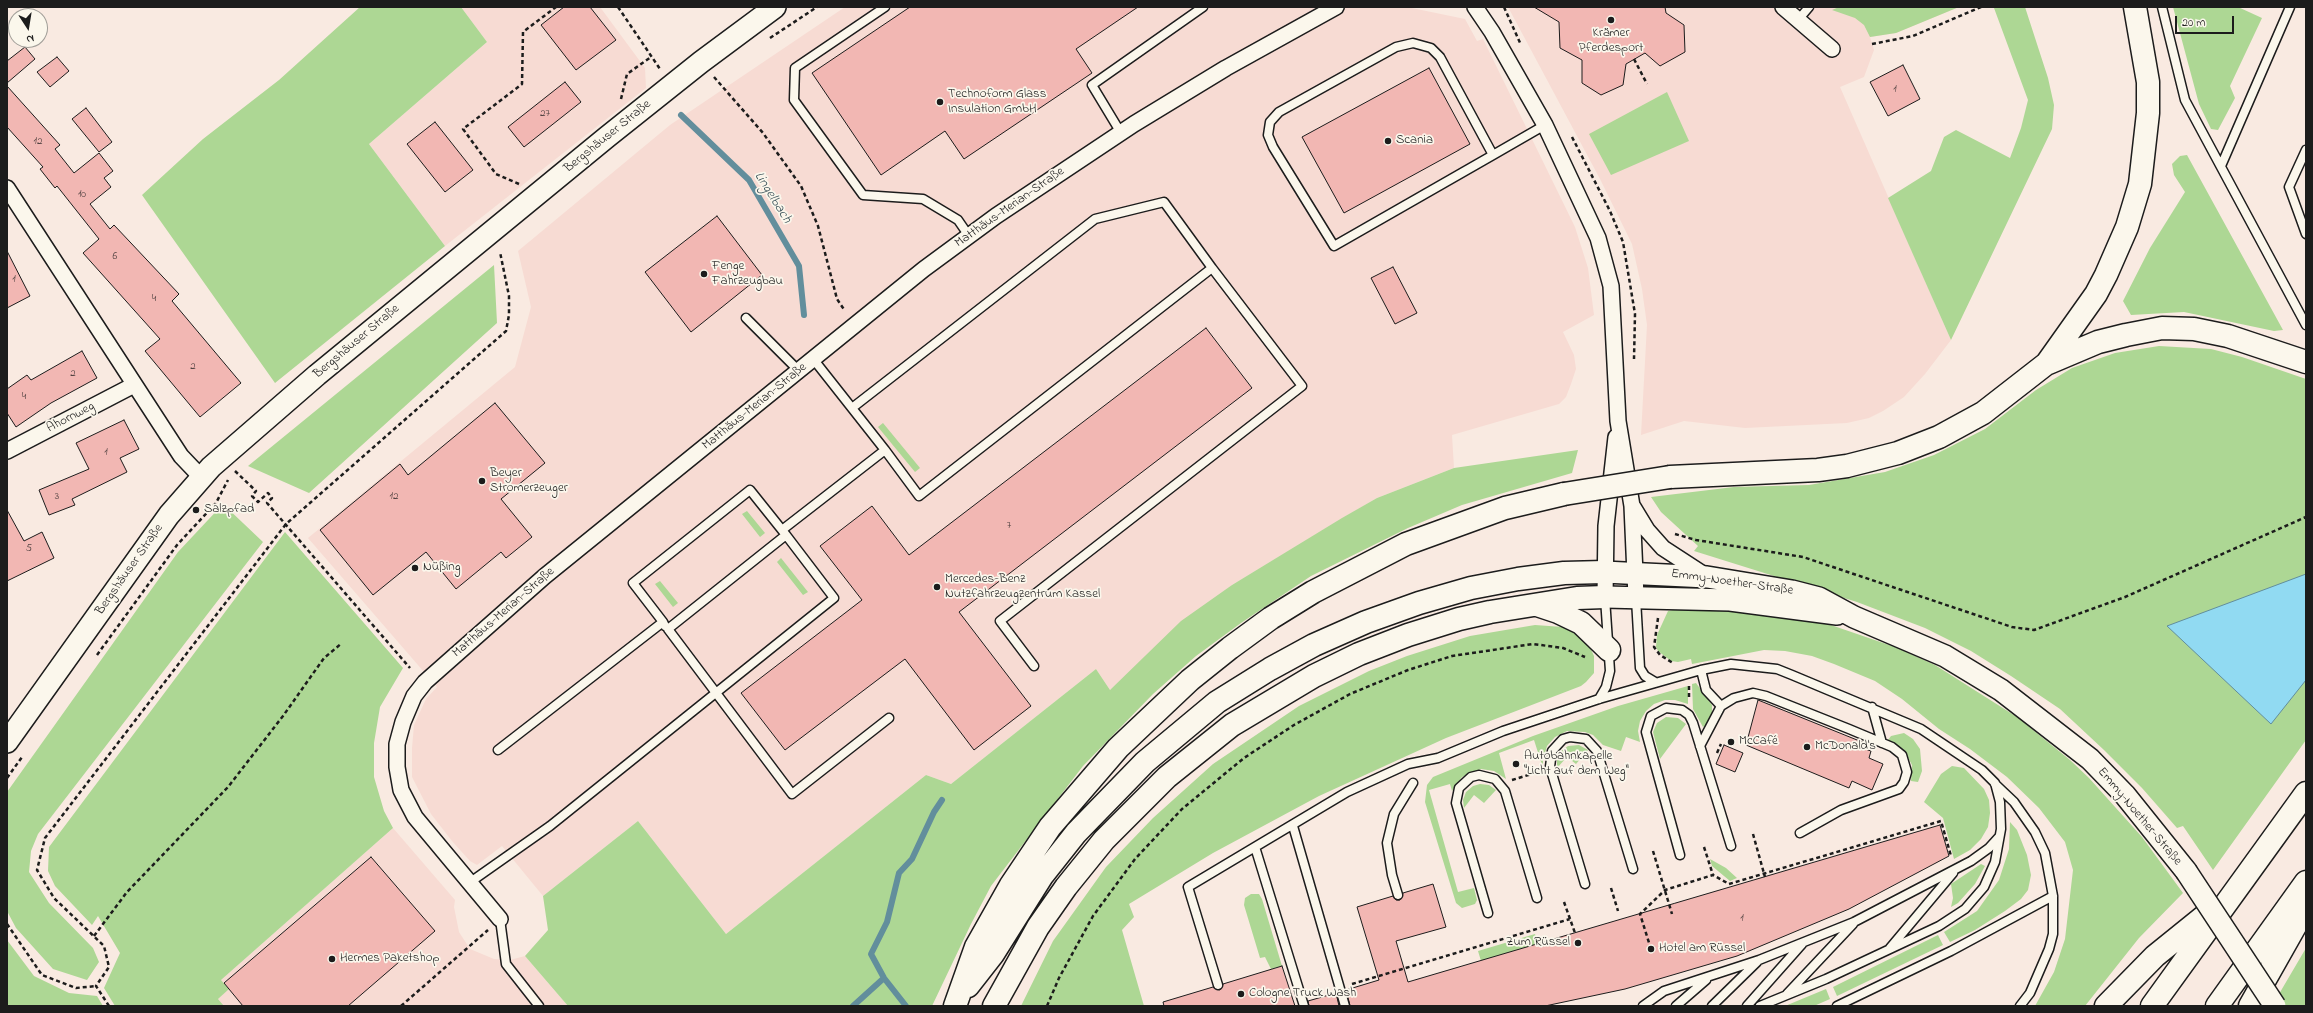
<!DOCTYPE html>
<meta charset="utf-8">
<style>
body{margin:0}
#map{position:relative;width:2313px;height:1013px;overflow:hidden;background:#f9eae1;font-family:"Indie Flower",sans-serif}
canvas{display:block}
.frame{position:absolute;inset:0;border:8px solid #1c1c1c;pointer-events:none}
.north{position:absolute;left:8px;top:8px;width:40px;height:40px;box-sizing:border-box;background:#fbf7ec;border:1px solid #a29f99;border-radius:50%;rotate:168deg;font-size:11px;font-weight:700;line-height:16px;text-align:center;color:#1c1c1c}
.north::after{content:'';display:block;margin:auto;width:14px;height:18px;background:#1c1c1c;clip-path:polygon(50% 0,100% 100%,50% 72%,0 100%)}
.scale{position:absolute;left:2175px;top:16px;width:59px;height:18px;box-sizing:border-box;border:2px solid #1c1c1c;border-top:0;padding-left:5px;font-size:12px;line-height:14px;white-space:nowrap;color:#1c1c1c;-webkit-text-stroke:3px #fbf7ec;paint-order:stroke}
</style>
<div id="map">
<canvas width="2313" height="1013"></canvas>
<div class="frame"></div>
<div class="north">N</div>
<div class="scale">20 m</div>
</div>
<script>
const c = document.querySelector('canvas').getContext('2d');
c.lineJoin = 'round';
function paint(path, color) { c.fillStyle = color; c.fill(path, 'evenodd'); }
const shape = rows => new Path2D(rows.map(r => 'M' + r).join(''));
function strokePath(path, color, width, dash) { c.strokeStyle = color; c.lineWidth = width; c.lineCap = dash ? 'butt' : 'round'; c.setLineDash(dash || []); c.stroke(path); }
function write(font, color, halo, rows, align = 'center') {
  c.font = font + ' "Indie Flower",sans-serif'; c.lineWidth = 3.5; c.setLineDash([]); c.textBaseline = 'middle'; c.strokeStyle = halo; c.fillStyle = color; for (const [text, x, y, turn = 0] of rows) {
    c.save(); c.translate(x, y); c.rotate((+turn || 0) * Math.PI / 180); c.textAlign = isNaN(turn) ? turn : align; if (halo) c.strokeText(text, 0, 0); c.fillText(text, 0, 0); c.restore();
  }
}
const built = shape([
 [461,7,600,7,645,68,646,88,445,246,369,144,487,42],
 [845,7,1407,7,1465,19,1477,41,1483,39,1575,227,1588,268,1594,315,1563,332,1574,355,1576,369,1571,384,1566,397,1559,404,1452,435,1454,468,1377,498,1232,585,1110,690,1096,669,951,784,926,775,726,934,638,821,543,896,502,846,477,865,470,861,452,841,431,814,412,777,412,748,414,725,426,699,437,687,308,538,515,367,531,307,518,251,670,125],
 [1508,7,1959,7,1896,33,1870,37,1874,50,1864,77,1840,87,1951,340,1925,374,1904,397,1883,411,1869,418,1847,423,1745,428,1684,421,1641,435,1647,325,1642,289,1632,244,1600,179],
 [393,828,455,900,454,907,459,932,470,949,494,959,510,960,525,956,568,1006,224,1006,218,999,228,989,221,980]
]);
const green = shape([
 [360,7,461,7,487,42,369,144,445,246,275,383,142,195,203,139,279,80],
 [1839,7,1959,7,1896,33,1870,37,1864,25,1855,18,1832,10],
 [2025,7,2048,78,2054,105,2052,129,1951,340,1888,198,1931,171,1944,137,1956,130,2010,158,2021,128,2028,100,1994,8],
 [2173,7,2238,7,2262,18,2230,86,2235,98,2218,130,2211,129,2199,104],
 [1667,92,1689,141,1611,175,1589,134],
 [2187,155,2283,330,2274,331,2184,312,2131,315,2123,301,2150,248,2185,192,2174,175,2172,164,2180,156],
 [494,265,497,323,309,493,248,466],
 [2159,346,2211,349,2242,357,2306,379,2306,740,2213,870,2183,826,2177,828,2142,788,2104,750,2060,709,2011,676,1971,651,1925,628,1857,602,1694,551,1698,546,1661,512,1651,497,1734,487,1809,485,1885,472,1934,455,1985,429,2036,390,2072,368,2115,353],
 [883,423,920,468,915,472,878,427],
 [1578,450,1572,473,1462,505,1408,528,1311,576,1241,623,1196,656,1153,694,1083,766,991,886,971,924,932,1006,568,1006,525,956,548,930,543,896,638,821,726,934,926,775,951,784,1096,669,1110,690,1181,621,1232,585,1342,518,1377,498,1454,468],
 [223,504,263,542,38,834,31,851,29,872,49,903,93,948,99,962,87,980,53,969,16,928,7,911,7,792,178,552],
 [747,511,765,533,760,537,742,514],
 [285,532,403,668,380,707,374,743,374,777,384,811,393,828,221,980,229,989,218,999,224,1006,115,1006,104,988,120,953,98,916,92,925,55,886,48,871,49,847],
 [781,558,808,592,803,595,777,562],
 [660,581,678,603,673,607,655,584],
 [1688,607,1792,616,1828,624,1895,647,1935,665,2017,717,2070,760,2089,778,2142,837,2183,893,2139,938,2085,1006,2035,1006,2054,972,2065,939,2073,870,2065,842,2039,808,2007,777,1970,749,1939,729,1902,699,1875,681,1834,664,1812,656,1785,651,1764,650,1692,664,1691,659,1678,662,1671,661,1658,651,1656,647,1657,635,1668,611],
 [1535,625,1563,627,1574,631,1588,643,1594,656,1594,673,1586,682,1581,686,1446,738,1319,796,1213,853,1129,904,1134,917,1122,930,1144,1006,1021,1006,1053,941,1106,867,1153,818,1213,764,1299,706,1369,671,1407,656,1470,636],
 [1696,683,1712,705,1712,714,1706,725,1703,727,1693,709,1692,684],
 [1688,686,1688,704,1675,700,1665,700,1654,704,1646,711,1640,721,1638,731,1640,742,1626,737,1621,751,1603,745,1593,735,1585,732,1567,731,1555,737,1547,746,1543,760,1543,768,1534,740,1499,753,1506,779,1494,771,1481,769,1462,777,1452,791,1450,784,1429,790,1458,892,1474,888,1477,900,1475,904,1462,908,1456,903,1425,802,1427,785,1433,777,1533,736,1618,706],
 [1666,717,1678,718,1686,724,1660,759,1653,732,1657,723],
 [1904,733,1913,739,1920,749,1922,771,1918,782,1911,781,1912,765,1904,750,1888,740,1891,736],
 [1579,745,1588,750,1576,764,1567,757,1557,768,1557,761,1560,752,1568,746],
 [1952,766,1964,768,1984,789,1989,800,1990,813,1988,827,1981,839,1970,850,1954,859,1943,818,1924,802,1941,774],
 [1480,784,1489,785,1496,790,1484,803,1474,795,1464,808,1463,800,1466,792,1473,786],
 [2010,822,2017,830,2027,855,2031,875,2028,890,2021,899,2005,911,1975,930,1950,942,1944,932,1977,911,1999,880,2009,849],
 [1710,859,1726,868,1737,878,1730,881,1712,866],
 [1981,864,1985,866,1975,884,1958,903,1951,907,1953,898,1951,884],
 [1251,894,1259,894,1262,899,1282,966,1271,969,1265,957,1260,958,1244,905,1245,898],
 [1535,934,1538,944,1481,961,1478,951],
 [1938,935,1943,945,1837,996,1833,987],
 [7,940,34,976,69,993,97,996,103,1006,7,1006],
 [2306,948,2306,1006,2272,1006],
 [1826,989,1830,999,1814,1006,1785,1006]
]);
const water = shape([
 [2306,574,2306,680,2271,724,2167,626,2306,574]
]);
const stream = shape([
 [681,115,749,180,799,266,804,315],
 [853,1006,884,978],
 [906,1006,884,978,871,954,887,922,899,873,912,859,934,812,942,800]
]);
const building = shape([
 [564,7,590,7,616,40,576,70,541,25,564,7],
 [910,7,1138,7,1076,49,1092,73,964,159,945,131,881,175,812,73,910,7],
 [1534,7,1665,7,1666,13,1684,25,1685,52,1660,66,1645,53,1626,64,1623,85,1601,95,1582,83,1582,60,1560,48,1559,22,1534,7],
 [25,47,35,59,7,83,7,61,25,47],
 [57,57,69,71,50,87,37,72,57,57],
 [1903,65,1920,99,1888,116,1870,82,1903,65],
 [1429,68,1470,144,1344,213,1302,137,1429,68],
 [565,82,581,102,524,147,508,127,565,82],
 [7,86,60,145,55,149,74,173,99,153,113,171,104,178,111,187,90,204,110,229,114,225,179,294,172,301,241,383,200,417,145,351,160,339,83,253,99,239,57,186,55,188,40,169,43,167,7,127,7,86],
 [86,108,112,142,99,152,72,119,86,108],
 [435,122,473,170,445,192,407,144,435,122],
 [717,216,762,275,691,332,645,272,717,216],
 [7,251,30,296,7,308,7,251],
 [1393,267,1417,313,1395,324,1371,278,1393,267],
 [1206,328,1252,388,959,612,1031,706,974,750,905,659,785,750,741,693,862,600,820,546,872,506,909,555,1206,328],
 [82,351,97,378,51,403,16,427,7,413,7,389,27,375,31,380,82,351],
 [495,403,545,463,501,499,532,537,506,558,501,552,456,589,426,552,373,595,320,530,400,464,408,475,495,403],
 [124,420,139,449,120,458,127,472,72,499,75,505,49,515,39,490,89,469,76,443,124,420],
 [7,510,24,541,42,532,54,558,7,581,7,510],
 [1758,700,1867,744,1865,749,1871,751,1869,758,1883,764,1872,790,1852,781,1849,788,1746,745,1758,700],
 [1724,745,1743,753,1735,772,1716,764,1724,745],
 [1940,825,1949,856,1849,909,1737,956,1625,989,1545,1006,1350,1006,1346,990,1379,980,1357,907,1393,896,1396,900,1400,900,1403,893,1433,884,1446,927,1396,941,1408,982,1940,825],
 [371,857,435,931,348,1006,243,1006,224,983,371,857],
 [1282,966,1295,1006,1164,1006,1163,1002,1213,987,1220,990,1223,984,1282,966],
 [1336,993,1339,1006,1309,1006,1308,1001,1336,993]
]);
const path = shape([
 [618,7,660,69],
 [1504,7,1521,45],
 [770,38,817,7],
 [1872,44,1913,36,1981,7],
 [1634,59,1647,84],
 [714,77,763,133,801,186,818,226,837,299,845,311],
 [621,99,627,74,651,57],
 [1572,137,1610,211,1623,242,1635,314,1634,359],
 [519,184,496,174,463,129,522,84,523,32,556,7],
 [235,471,256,491,252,496,258,502,268,493,272,498,267,503,410,668],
 [1675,534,1696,540,1803,557,2012,627,2034,630,2125,597,2306,517],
 [1658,618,1654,647,1660,655,1673,663],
 [97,655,177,545,216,503,228,480],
 [1689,686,1689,699],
 [1717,753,1721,744],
 [7,778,22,757],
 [1512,780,1538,772],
 [1753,834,1765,877],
 [1704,847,1713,875],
 [1653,851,1672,914],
 [1611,888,1618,911],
 [1564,902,1575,933],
 [7,924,42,975,76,988,96,986],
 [94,936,127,892,228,787,283,716,324,658,342,643],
 [1651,949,1640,914,1665,890,1713,875,1729,884,1941,821,1951,856],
 [1352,984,1570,919],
 [109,1006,96,986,109,967,104,946,54,898,37,870,45,838,286,524,506,331,509,315,509,296,500,252],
 [401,1006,488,930],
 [1047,1006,1059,978,1093,916,1135,859,1182,809,1244,758,1294,725,1350,694,1408,670,1452,656,1533,644,1563,648,1585,657]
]);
const lane = shape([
 [885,7,795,68,794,100,863,195,923,199,958,220,969,236],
 [2162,7,2185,100,2306,325],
 [1798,20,1809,7],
 [1121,133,1092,85,1203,7],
 [2306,150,2289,187,2306,234],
 [1493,155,1440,57,1431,48,1413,43,1396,47,1279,112,1270,122,1268,135,1273,147,1334,246,1493,155,1545,125],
 [2221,166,2290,7],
 [746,318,799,371],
 [814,360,885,450],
 [852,408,1095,219,1164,202,1212,268],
 [1636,599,1640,668,1645,676,1655,682],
 [663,622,633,583,750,490,782,530],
 [1701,670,1706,690,1721,706],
 [1599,699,1606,687,1610,671,1605,598],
 [1872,707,1882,743],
 [889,718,792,794,668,629,786,535,782,530,885,450,919,496,1212,268,1302,386,1000,621,1034,666],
 [1700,746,1721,706,1734,698,1753,693,1766,696,1849,729,1892,747,1902,755,1907,772,1904,782,1899,789,1841,810,1800,833],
 [498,750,663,622,665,626],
 [1995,784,2014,802,2035,832,2045,853,2053,896,2053,934,2049,949,2030,993,2020,1006],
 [1293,826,1345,1006],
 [1255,847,1304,1006],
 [1680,855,1646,732,1651,716,1666,708,1682,710,1689,715,1693,723,1731,846],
 [469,883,550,826,834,598,786,535],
 [1585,884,1550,767,1552,751,1563,739,1570,737,1586,739,1597,751,1633,869],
 [1398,895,1392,875,1387,843,1394,814,1413,783],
 [1488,913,1456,803,1459,788,1471,777,1479,775,1495,779,1505,791,1537,898],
 [500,919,506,964,539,1006],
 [1890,948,1953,873],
 [1218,985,1188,887,1347,792,1408,764,1438,758,1503,731,1599,699,1701,670,1731,664,1777,669,1792,675,1921,729,1982,770,1995,783,2000,802,2001,829,1995,862,1984,887,1965,909,1939,926,1826,979,1760,1006],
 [1787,994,1853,924],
 [1643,1006,1664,991,1759,960,1854,922,1971,861,1989,848,1999,837],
 [1676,1006,1706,980],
 [1712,1006,1757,962],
 [1747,1006,1802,944],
 [1837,1006,1951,951,2053,896]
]);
const street = shape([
 [1475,7,1492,32,1545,125,1598,238,1611,286,1618,421,1632,506,1636,597],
 [1783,7,1832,49],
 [7,188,181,456,201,477],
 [7,451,134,385],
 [1633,507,1647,530,1663,548,1706,576],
 [1605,597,1606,526,1616,437],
 [500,919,415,817,401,790,397,767,397,744,403,722,414,696,425,682,545,576,924,269,996,216,1134,124,1226,68,1336,7]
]);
const secondary = shape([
 [1604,572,1707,577,1792,591,1819,598,1854,617,1945,656,2001,690,2090,759,2125,795,2186,871],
 [1605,597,1730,600,1837,614],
 [7,742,169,515,211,467,317,375,607,137,701,62,775,7]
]);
const highway = shape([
 [2047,363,2096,294,2106,275,2127,227,2140,184,2148,113,2148,82,2135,7],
 [1670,477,1818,470,1847,466,1898,453,1939,437,1983,413,2046,364,2098,342,2126,335,2162,328,2194,329,2228,336,2306,362],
 [1537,605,1558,612,1581,623,1609,650],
 [968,986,993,954,1042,876,1076,833,1145,762,1217,702,1270,669,1314,645,1366,622,1419,603,1471,588,1518,579,1564,573,1604,572],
 [955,1006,976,947,1011,885,1050,827,1118,748,1190,680,1230,648,1271,618,1313,592,1406,544,1505,508,1564,494],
 [994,1006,1038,927,1066,887,1104,840,1167,777,1232,725,1314,676,1359,654,1408,635,1459,619,1490,612,1577,598,1605,597],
 [2106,1006,2155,956,2212,910],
 [2152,1006,2306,793],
 [2217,1006,2306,882],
 [2250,1006,2306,907]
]);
const secondaryBridge = shape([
 [2186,871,2275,1006]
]);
const highwayBridge = shape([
 [1564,494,1670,477]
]);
const markers = [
 [1611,20,4,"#1c1c1c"],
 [940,102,4,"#1c1c1c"],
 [1388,141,4,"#1c1c1c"],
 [704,274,4,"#1c1c1c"],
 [482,481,4,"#1c1c1c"],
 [196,510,4,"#1c1c1c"],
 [415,568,4,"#1c1c1c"],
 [937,587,4,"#1c1c1c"],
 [1731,742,4,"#1c1c1c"],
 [1807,747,4,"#1c1c1c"],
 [1516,764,4,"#1c1c1c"],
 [1578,943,4,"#1c1c1c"],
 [1651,949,4,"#1c1c1c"],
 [332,959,4,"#1c1c1c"],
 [1241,994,4,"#1c1c1c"]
];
const numberNames = [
 ["1",1895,90],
 ["27",545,114],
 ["12",38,142],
 ["10",82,195],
 ["6",115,257],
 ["1",14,280],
 ["4",154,299],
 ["2",193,367],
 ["2",73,374],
 ["4",24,397],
 ["1",106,453],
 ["3",57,497],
 ["12",394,497],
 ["7",1009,526],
 ["5",29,549],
 ["1",1742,919]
];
const poiNames = [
 ["Krämer",1611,34,"center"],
 ["Pferdesport",1611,49,"center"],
 ["Technoform Glass",948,95],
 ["Insulation GmbH",948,110],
 ["Scania",1396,141],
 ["Fenge",712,267],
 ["Fahrzeugbau",712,282],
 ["Beyer",490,474],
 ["Stromerzeuger",490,489],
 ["Salzpfad",204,510],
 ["Nüßing",423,568],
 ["Mercedes-Benz",945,580],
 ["Nutzfahrzeugzentrum Kassel",945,595],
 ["McCafé",1739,742],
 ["McDonald's",1815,747],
 ["Autobahnkapelle",1524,757],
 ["\"Licht auf dem Weg\"",1524,772],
 ["Zum Rüssel",1570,943,"right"],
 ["Hotel am Rüssel",1659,949],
 ["Hermes Paketshop",340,959],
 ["Cologne Truck Wash",1249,994]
];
const streetNames = [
 ["Bergshäuser Straße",608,137,-39],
 ["Matthäus-Merian-Straße",1010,208,-35],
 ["Bergshäuser Straße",357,342,-40],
 ["Matthäus-Merian-Straße",755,407,-39],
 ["Ahornweg",71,418,-27],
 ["Bergshäuser Straße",130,570,-55],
 ["Emmy-Noether-Straße",1732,583,8],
 ["Matthäus-Merian-Straße",504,613,-41],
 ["Emmy-Noether-Straße",2139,817,50]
];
const waterNames = [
 ["Lingelbach",772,198,58]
];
paint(built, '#f7dbd3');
paint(green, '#add794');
paint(water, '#91daf2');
strokePath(water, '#628e9c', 1);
strokePath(stream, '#628e9c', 6);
paint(building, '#f2b7b3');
strokePath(building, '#1c1c1c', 1);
strokePath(lane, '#1c1c1c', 11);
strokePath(street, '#1c1c1c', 18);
strokePath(secondary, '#1c1c1c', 24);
strokePath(highway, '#1c1c1c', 25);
strokePath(path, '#1c1c1c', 2.5, [4, 3]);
strokePath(lane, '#fbf7ec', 8);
strokePath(street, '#fbf7ec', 15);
strokePath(secondary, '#fbf7ec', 21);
strokePath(highway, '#fbf7ec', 22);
strokePath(secondaryBridge, '#1c1c1c', 24, []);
strokePath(highwayBridge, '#1c1c1c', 25, []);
strokePath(secondaryBridge, '#fbf7ec', 21);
strokePath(highwayBridge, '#fbf7ec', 22);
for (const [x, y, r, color] of markers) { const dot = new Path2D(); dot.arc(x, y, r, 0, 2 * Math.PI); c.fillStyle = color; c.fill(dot); strokePath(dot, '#fbf7ec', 1.5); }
write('11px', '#524342', null, numberNames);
write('13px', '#1c1c1c', '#fbf7ec', poiNames, 'left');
write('13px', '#1c1c1c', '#fbf7ec', streetNames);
write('italic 14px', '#3f555c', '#fbf7ec', waterNames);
</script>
